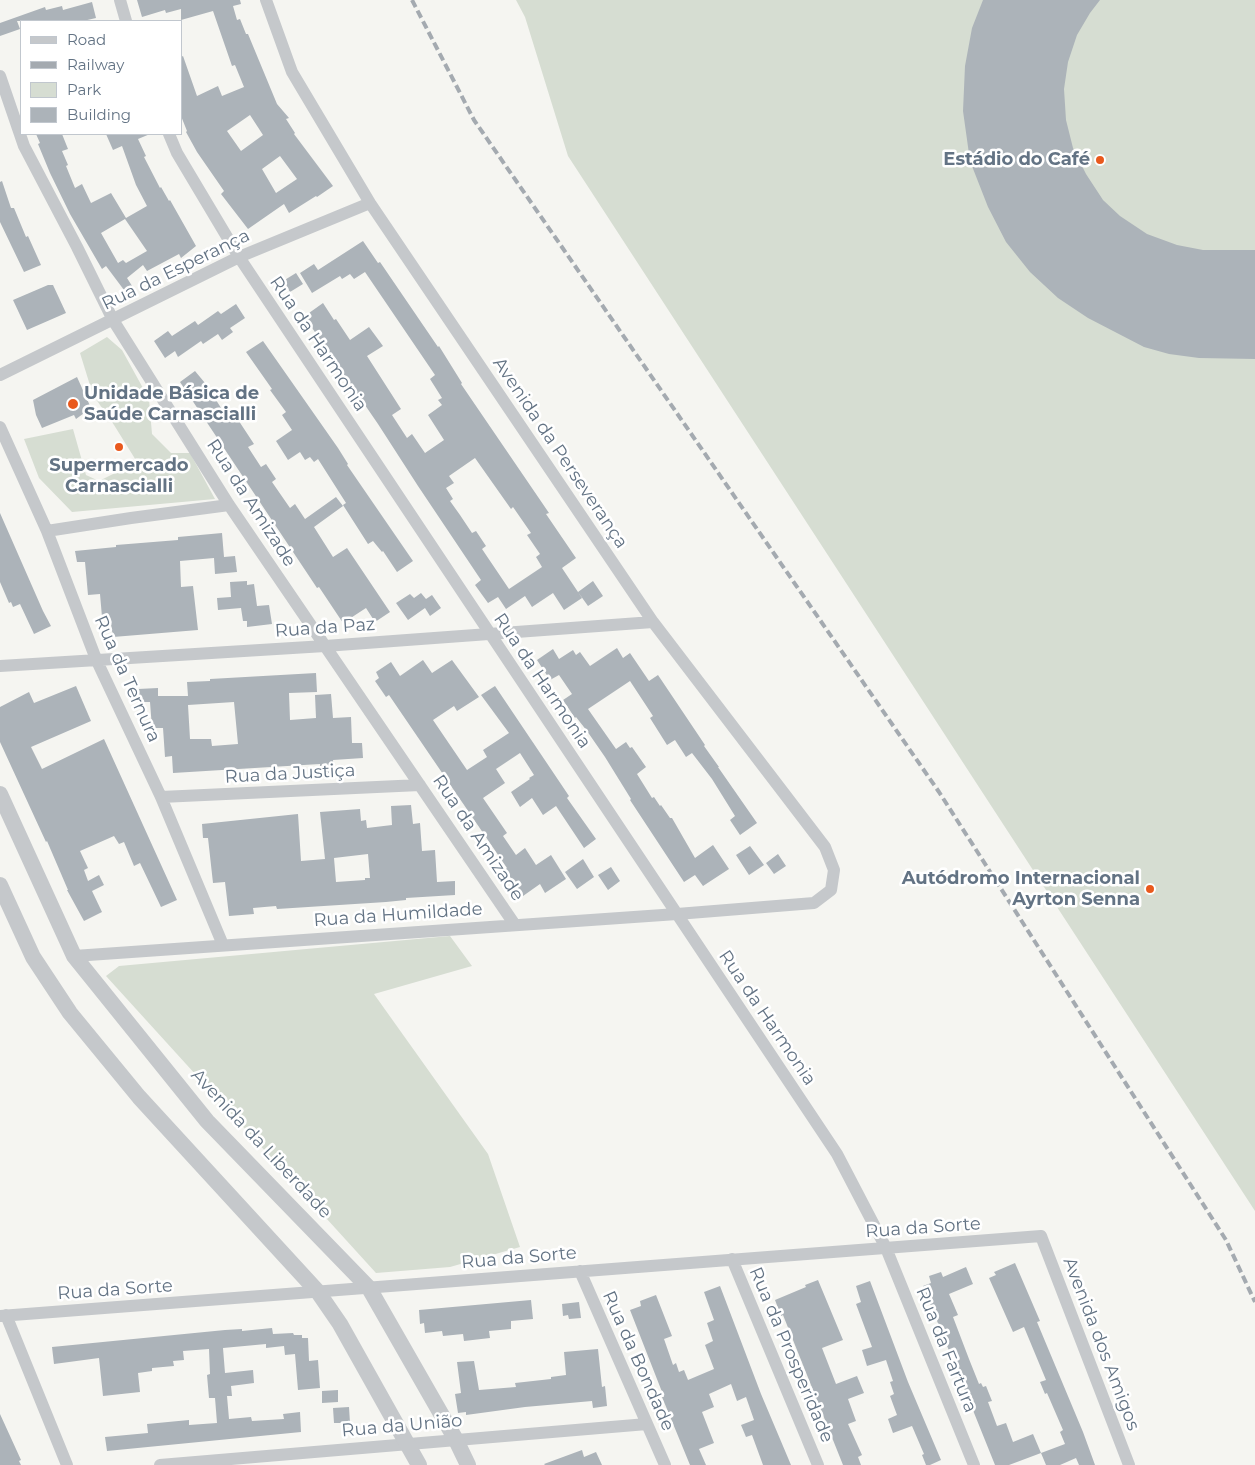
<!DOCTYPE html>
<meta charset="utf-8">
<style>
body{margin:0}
#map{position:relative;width:1255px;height:1465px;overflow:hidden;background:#f5f5f1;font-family:Montserrat,sans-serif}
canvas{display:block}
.legend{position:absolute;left:20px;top:20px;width:162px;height:115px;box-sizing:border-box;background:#fff;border:1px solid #c1c7ce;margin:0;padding:6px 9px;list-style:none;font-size:15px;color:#637384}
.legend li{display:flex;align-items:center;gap:10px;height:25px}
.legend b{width:25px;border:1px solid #c1c7ce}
</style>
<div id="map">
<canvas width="1255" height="1465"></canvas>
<ul class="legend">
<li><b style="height:6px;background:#c5c8cb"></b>Road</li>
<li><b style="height:6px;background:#a4aab0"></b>Railway</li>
<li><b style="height:14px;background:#d6ddd2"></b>Park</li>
<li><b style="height:14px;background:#acb3b9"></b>Building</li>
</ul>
</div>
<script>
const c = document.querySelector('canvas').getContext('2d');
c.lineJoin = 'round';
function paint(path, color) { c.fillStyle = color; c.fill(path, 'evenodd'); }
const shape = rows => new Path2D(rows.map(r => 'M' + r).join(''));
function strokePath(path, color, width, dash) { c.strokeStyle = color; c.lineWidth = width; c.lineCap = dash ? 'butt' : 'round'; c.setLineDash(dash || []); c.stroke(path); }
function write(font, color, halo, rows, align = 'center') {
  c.font = font + ' Montserrat,sans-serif'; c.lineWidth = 5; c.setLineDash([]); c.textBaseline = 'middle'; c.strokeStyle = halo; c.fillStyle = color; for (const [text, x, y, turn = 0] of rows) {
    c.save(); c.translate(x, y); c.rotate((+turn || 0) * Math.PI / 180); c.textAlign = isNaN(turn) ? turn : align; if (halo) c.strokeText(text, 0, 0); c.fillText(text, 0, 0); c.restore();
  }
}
const green = shape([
 [516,0,1255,0,1255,1211,568,156,525,17],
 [107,337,122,350,149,399,152,434,171,453,190,453,215,499,72,512,39,478,24,439,73,429,86,475,99,481,137,462,114,425,93,395,80,353],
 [450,936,472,966,374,994,488,1154,520,1247,450,1267,376,1273,106,976,119,966]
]);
const building = shape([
 [137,0,240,0,241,4,233,6,237,20,240,19,246,34,248,34,277,104,289,118,286,119,295,133,294,134,333,186,317,197,316,196,289,213,284,204,248,229,221,194,224,191,197,152,186,132,187,131,181,116,181,57,183,56,197,96,218,86,222,96,244,87,235,65,232,66,213,11,181,20,181,9,166,13,165,10,142,17],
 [250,115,263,135,241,151,227,131],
 [280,156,297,179,276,193,262,169],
 [983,0,1100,0,1090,13,1077,35,1068,62,1064,89,1066,120,1073,148,1086,174,1103,200,1120,216,1147,234,1177,245,1203,250,1255,250,1255,359,1199,358,1169,354,1144,347,1088,318,1058,298,1030,272,1006,242,988,207,970,161,963,111,965,66,972,28],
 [92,2,96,18,83,21,17,21,20,29,0,36,0,23,45,7,46,10,62,6,63,10],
 [36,134,62,134,68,149,62,151,68,165,66,166,75,188,82,184,91,203,111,193,126,218,147,206,136,185,122,146,113,150,106,134,150,134,138,139,146,156,144,157,160,188,161,187,169,201,170,200,196,246,181,258,179,254,147,271,143,265,127,278,134,289,127,294,106,266,102,269,70,214,50,173,38,144,40,143],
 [125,219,147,251,126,263,123,260,118,263,101,233],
 [2,181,11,208,14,208,26,237,28,236,41,265,24,272,0,222,0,182],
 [363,241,378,263,380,262,438,347,439,346,462,383,461,384,549,513,546,514,576,558,562,568,582,598,564,610,553,593,532,607,525,596,506,609,498,597,488,603,475,585,481,580,418,486,378,424,306,319,311,317,309,313,323,303,334,320,336,319,350,340,369,327,383,346,367,356,401,409,392,415,407,438,412,434,425,453,444,440,428,415,442,405,438,400,442,398,430,379,435,375,365,272,354,279,350,274,342,279,340,276,312,293,300,273,314,264,318,270],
 [475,458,511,509,513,507,531,533,527,535,540,554,536,557,542,567,509,589,482,549,486,546,476,531,472,533,460,515,450,501,453,499,446,488,454,483,449,476],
 [296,273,303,284,290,292,283,281],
 [48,285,53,285,66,313,27,330,13,300],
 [236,304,245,318,230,328,233,332,222,340,218,334,203,344,201,341,178,357,175,351,165,358,154,341,168,331,172,336,195,321,198,325,218,311,221,314],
 [263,341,338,448,348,464,347,465,413,561,397,572,383,551,382,552,373,541,368,544,343,505,346,503,318,459,314,462,310,457,305,460,300,452,288,460,276,441,292,430,282,415,286,412,270,390,272,389,246,352],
 [195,371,205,383,225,414,231,409,254,444,248,447,261,467,266,464,276,479,272,482,290,508,295,504,305,519,336,497,343,506,314,527,333,557,347,548,390,612,375,622,366,608,343,623,319,587,317,588,180,382],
 [77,377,91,408,76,419,74,415,42,428,36,415,33,400],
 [0,513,43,611,51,626,34,634,20,604,13,607,11,602,9,603,0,582],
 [222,533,224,557,235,556,237,572,215,574,214,558,180,561,181,587,193,586,198,630,113,637,111,624,109,625,108,616,102,617,100,594,88,595,85,562,77,562,75,551,116,547,116,545,178,540,178,537],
 [247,581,247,585,254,584,257,606,269,605,272,624,247,627,247,621,243,621,241,608,218,610,217,598,231,597,230,582],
 [593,581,603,596,588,606,578,592],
 [421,593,426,599,432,595,441,608,430,616,425,608,408,620,396,603,410,594,414,598],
 [617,648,623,658,630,653,649,681,658,675,705,745,704,746,719,767,718,767,757,823,740,835,730,820,735,816,712,779,692,753,686,757,675,740,667,745,650,718,653,716,630,681,588,709,616,749,626,742,630,748,632,747,646,767,637,774,652,798,654,797,660,806,661,805,670,818,672,818,695,858,713,845,729,869,703,886,695,875,684,882,630,800,631,799,605,757,587,731,576,717,575,718,563,700,572,694,559,675,550,680,537,660,553,649,559,659,573,650,576,655,580,652,590,666],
 [423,660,432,673,452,660,479,697,457,711,454,706,433,720,467,770,487,757,483,750,509,733,481,695,495,686,569,796,567,798,596,839,584,848,556,806,543,815,532,798,520,807,511,792,530,779,529,778,534,775,520,753,496,769,505,783,483,798,507,833,503,836,516,855,525,848,536,865,551,855,566,879,545,893,540,884,523,896,505,870,507,868,389,695,386,697,375,681,379,678,376,672,391,662,400,676],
 [316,673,317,692,289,693,290,720,316,718,315,695,331,694,333,718,351,717,352,743,362,743,363,758,333,760,334,774,320,775,320,764,173,773,172,756,165,757,163,728,152,728,150,702,139,702,138,689,158,688,158,696,188,696,187,682,210,681,210,679],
 [234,702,238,744,212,746,211,739,190,739,188,705],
 [76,686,91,721,31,747,42,769,104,739,177,900,161,907,140,863,134,866,124,842,119,844,114,836,80,851,88,868,84,870,88,881,99,875,104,885,92,891,102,912,84,921,67,890,68,890,47,841,46,842,0,742,0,707,29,692,34,703],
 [411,805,413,824,420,823,422,851,435,850,437,882,455,881,455,895,406,898,406,900,386,902,277,909,276,906,253,908,254,914,229,916,225,882,213,883,208,838,203,838,202,824,298,814,301,861,325,859,320,812,360,809,361,821,366,820,367,828,392,825,391,806],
 [368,854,370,878,365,878,365,880,336,882,334,858],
 [750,846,764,865,749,875,736,855],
 [778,854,786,866,774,874,766,863],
 [583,859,594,877,577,889,565,872],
 [611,867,620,881,608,890,598,875],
 [1015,1263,1040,1321,1037,1322,1083,1432,1095,1465,1079,1465,1076,1458,1060,1465,1046,1465,1041,1453,1065,1444,1060,1432,1063,1430,1047,1393,1045,1394,1040,1382,1046,1380,1024,1327,1013,1332,989,1278,996,1275,994,1272],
 [966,1267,973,1284,949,1294,958,1315,953,1317,969,1359,979,1384,981,1383,983,1387,986,1386,992,1401,988,1402,997,1426,1006,1423,1013,1442,1033,1434,1041,1453,1009,1465,995,1465,923,1286,931,1283,929,1276,941,1272,943,1277],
 [818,1280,843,1340,822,1348,836,1384,857,1376,864,1393,848,1399,856,1421,848,1424,862,1455,858,1457,861,1465,843,1465,783,1315,781,1316,775,1300,806,1287,805,1285],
 [870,1281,908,1382,941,1460,930,1465,926,1465,922,1455,924,1454,912,1426,893,1433,888,1419,897,1415,890,1396,894,1394,890,1382,893,1381,886,1360,867,1366,862,1350,872,1347,856,1304,861,1302,856,1286],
 [720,1286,761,1394,791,1465,763,1465,752,1435,746,1437,741,1425,754,1420,746,1397,737,1401,731,1384,709,1394,714,1407,702,1412,714,1443,699,1449,706,1465,690,1465,662,1397,664,1397,630,1310,641,1306,640,1301,656,1295,672,1336,664,1339,673,1365,676,1363,679,1372,684,1370,688,1380,714,1369,705,1345,713,1341,707,1323,714,1320,704,1292],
 [531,1300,533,1319,511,1321,511,1329,489,1331,490,1338,464,1341,463,1334,443,1336,442,1331,425,1333,424,1323,420,1324,419,1310],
 [579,1302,581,1318,569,1319,568,1315,563,1316,562,1304],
 [272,1328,273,1334,293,1333,294,1335,302,1335,302,1338,308,1338,309,1361,318,1360,320,1388,298,1390,295,1354,285,1355,284,1346,266,1348,266,1344,223,1348,225,1373,253,1370,254,1383,231,1386,232,1396,227,1396,229,1419,251,1417,252,1421,284,1419,283,1414,300,1412,301,1432,107,1451,105,1437,148,1433,147,1424,189,1420,189,1425,217,1423,215,1398,209,1398,207,1375,210,1374,209,1349,183,1351,184,1360,173,1361,174,1366,152,1368,152,1371,138,1373,140,1392,103,1396,99,1358,54,1364,52,1347,225,1330,242,1329,242,1331],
 [598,1349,602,1387,605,1386,607,1406,593,1408,592,1401,525,1407,466,1415,466,1412,458,1413,455,1394,461,1393,457,1362,474,1361,479,1390,516,1387,515,1383,551,1379,551,1377,566,1375,564,1352],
 [338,1390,338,1402,322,1403,322,1391],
 [349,1407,350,1423,334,1423,333,1408],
 [0,1414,21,1460,19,1461,21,1465,0,1465],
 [582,1450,584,1457,596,1452,602,1465,545,1465,544,1464]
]);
const minor = shape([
 [120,0,126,21],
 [0,76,24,146,77,247,113,320,229,505,515,925],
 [169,134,177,153,239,257,837,1154,886,1248,974,1465],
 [0,375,239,257,370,203],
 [0,427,47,531,96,659,161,797,223,945],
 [47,531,131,518,229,505],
 [0,666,325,646,653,622],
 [161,797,420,785],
 [74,956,677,914,814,903,831,890,834,870,825,847,653,622,370,203,292,72,266,0],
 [732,1259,818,1465],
 [580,1271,665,1465],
 [6,1315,67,1465],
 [0,1316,1041,1236,1129,1465],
 [160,1465,647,1424]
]);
const tertiary = shape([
 [0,794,74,956,207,1121,369,1288,456,1440,468,1465],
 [0,885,33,957,70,1013,139,1097,318,1292,340,1324,419,1465]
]);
const rail = shape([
 [412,0,474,120,939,792,1226,1240,1255,1302]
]);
const markers = [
 [1100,160,5,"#e9591d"],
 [73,404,6,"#e9591d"],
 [119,447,5,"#e9591d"],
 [1150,889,5,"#e9591d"]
];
const poiNames = [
 ["Estádio do Café",1090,160],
 ["Unidade Básica de",84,394,"left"],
 ["Saúde Carnascialli",84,415,"left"],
 ["Supermercado",119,466,"center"],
 ["Carnascialli",119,487,"center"],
 ["Autódromo Internacional",1140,879],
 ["Ayrton Senna",1140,900]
];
const streetNames = [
 ["Rua da Esperança",176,270,-26],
 ["Rua da Harmonia",318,344,56],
 ["Avenida da Perseverança",560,453,56],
 ["Rua da Amizade",251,503,57],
 ["Rua da Paz",325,628,-4],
 ["Rua da Ternura",127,679,66],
 ["Rua da Harmonia",542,681,56],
 ["Rua da Justiça",290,774,-3],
 ["Rua da Amizade",478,838,56],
 ["Rua da Humildade",398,915,-4],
 ["Rua da Harmonia",767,1018,56],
 ["Avenida da Liberdade",261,1144,47],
 ["Rua da Sorte",923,1228,-4],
 ["Rua da Sorte",519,1258,-5],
 ["Rua da Sorte",115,1290,-4],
 ["Avenida dos Amigos",1101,1344,69],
 ["Rua da Fartura",946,1350,68],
 ["Rua da Prosperidade",791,1355,67],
 ["Rua da Bondade",638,1361,66],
 ["Rua da União",402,1426,-5]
];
paint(green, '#d6ddd2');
paint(building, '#acb3b9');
strokePath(minor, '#c5c8cb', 12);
strokePath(tertiary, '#c5c8cb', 16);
strokePath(rail, '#a4aab0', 4, [8, 4]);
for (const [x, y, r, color] of markers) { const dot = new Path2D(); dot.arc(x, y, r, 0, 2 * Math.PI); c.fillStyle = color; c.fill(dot); strokePath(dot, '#fff', 2); }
write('bold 18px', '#637384', '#fff', poiNames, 'right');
write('18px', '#637384', '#fff', streetNames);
</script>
